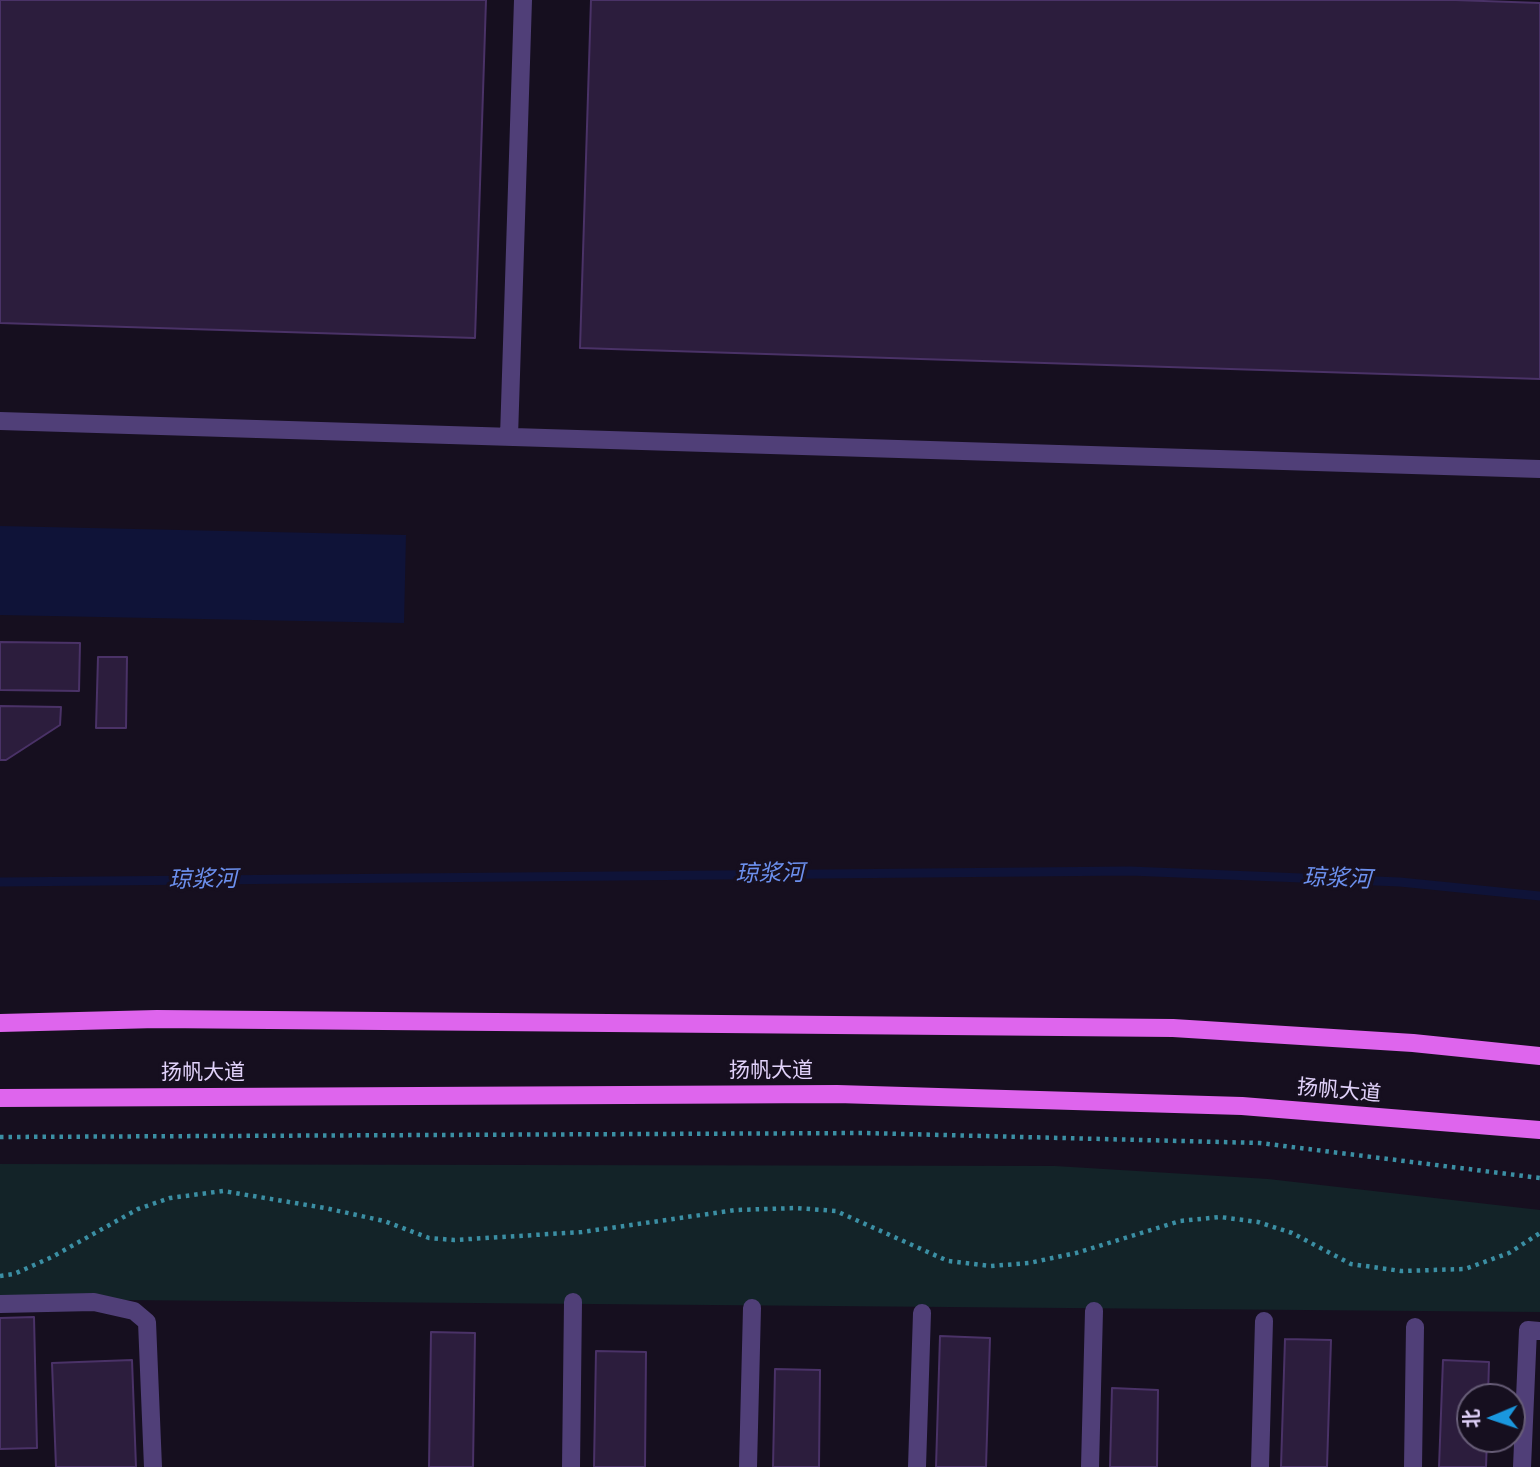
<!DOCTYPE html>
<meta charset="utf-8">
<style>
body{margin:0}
#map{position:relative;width:1540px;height:1467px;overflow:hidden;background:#160f1f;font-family:Montserrat,"Noto Sans SC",sans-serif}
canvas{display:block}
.north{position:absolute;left:1456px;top:1383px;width:70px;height:70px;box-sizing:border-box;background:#160f1f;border:2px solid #675d77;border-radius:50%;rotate:268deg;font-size:19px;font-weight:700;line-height:28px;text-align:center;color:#e1d2fa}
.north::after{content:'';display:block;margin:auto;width:24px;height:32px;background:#1a97de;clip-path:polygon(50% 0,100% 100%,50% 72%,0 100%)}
</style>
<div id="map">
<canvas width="1540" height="1467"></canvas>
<div class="north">北</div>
</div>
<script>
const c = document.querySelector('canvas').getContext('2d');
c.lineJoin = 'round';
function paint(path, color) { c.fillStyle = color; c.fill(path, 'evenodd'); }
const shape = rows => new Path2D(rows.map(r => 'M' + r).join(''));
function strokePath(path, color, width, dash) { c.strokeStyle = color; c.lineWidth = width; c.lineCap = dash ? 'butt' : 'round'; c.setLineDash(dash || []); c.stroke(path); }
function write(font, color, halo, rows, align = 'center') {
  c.font = font + ' Montserrat,"Noto Sans SC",sans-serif'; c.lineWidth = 7; c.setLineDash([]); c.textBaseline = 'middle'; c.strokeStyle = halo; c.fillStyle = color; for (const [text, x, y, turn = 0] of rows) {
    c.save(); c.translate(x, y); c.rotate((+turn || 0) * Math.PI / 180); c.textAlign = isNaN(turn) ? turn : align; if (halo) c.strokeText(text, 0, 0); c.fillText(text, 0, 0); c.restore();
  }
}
const green = shape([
 [0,1164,1055,1166,1268,1179,1540,1210,1540,1312,0,1299]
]);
const water = shape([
 [0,526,406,535,404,623,0,615]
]);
const stream = shape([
 [0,882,1130,871,1400,882,1540,896]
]);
const building = shape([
 [0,0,486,0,475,338,0,323,0,0],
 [591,0,1455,0,1540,3,1540,379,580,348,591,0],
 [0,642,80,643,79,691,0,690,0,642],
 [98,657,127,657,126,728,96,728,98,657],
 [0,706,61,707,60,725,6,760,0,760,0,706],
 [34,1317,37,1448,0,1449,0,1318,34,1317],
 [431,1332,475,1333,473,1467,429,1467,431,1332],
 [940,1336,990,1338,986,1467,936,1467,940,1336],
 [1285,1339,1331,1340,1327,1467,1281,1467,1285,1339],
 [596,1351,646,1352,645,1467,594,1467,596,1351],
 [132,1360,136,1467,56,1467,52,1363,132,1360],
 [1443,1360,1489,1362,1488,1397,1470,1397,1470,1439,1487,1439,1486,1467,1439,1467,1443,1360],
 [775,1369,820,1370,819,1467,773,1467,775,1369],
 [1112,1388,1158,1390,1157,1467,1110,1467,1112,1388]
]);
const path = shape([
 [0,1137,864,1133,1260,1143,1540,1178],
 [0,1276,14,1274,52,1257,138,1209,170,1198,223,1191,325,1208,384,1221,429,1238,454,1240,582,1232,736,1210,796,1208,836,1211,948,1261,991,1266,1029,1263,1076,1253,1180,1221,1220,1217,1258,1222,1292,1233,1351,1264,1401,1271,1465,1269,1509,1253,1540,1233]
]);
const minor = shape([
 [0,421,1540,469],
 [509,437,523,0],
 [0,1304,94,1302,134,1311,147,1322,153,1467],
 [571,1467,573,1302],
 [748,1467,752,1308],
 [917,1467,922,1313],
 [1090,1467,1094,1311],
 [1260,1467,1264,1321],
 [1413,1467,1415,1327],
 [1522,1467,1528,1330,1540,1331]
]);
const major = shape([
 [0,1023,157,1019,1173,1028,1413,1043,1540,1056],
 [0,1098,837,1094,1242,1106,1540,1130]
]);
const streetNames = [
 ["扬帆大道",771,1071],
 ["扬帆大道",203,1073],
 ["扬帆大道",1339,1091,5]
];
const waterNames = [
 ["琼浆河",770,874,-1],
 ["琼浆河",1337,879,2],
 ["琼浆河",203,880,-1]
];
paint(green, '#132328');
paint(water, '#0f1338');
strokePath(stream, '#0f1338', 9);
paint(building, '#2c1d3d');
strokePath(building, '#4a3267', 2);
strokePath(path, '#3b8fa4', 4.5, [3.5, 5]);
strokePath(minor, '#503f78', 18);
strokePath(major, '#de65ed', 18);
write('21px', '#e1d2fa', '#160f1f', streetNames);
write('italic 23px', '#6c90ee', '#160f1f', waterNames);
</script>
